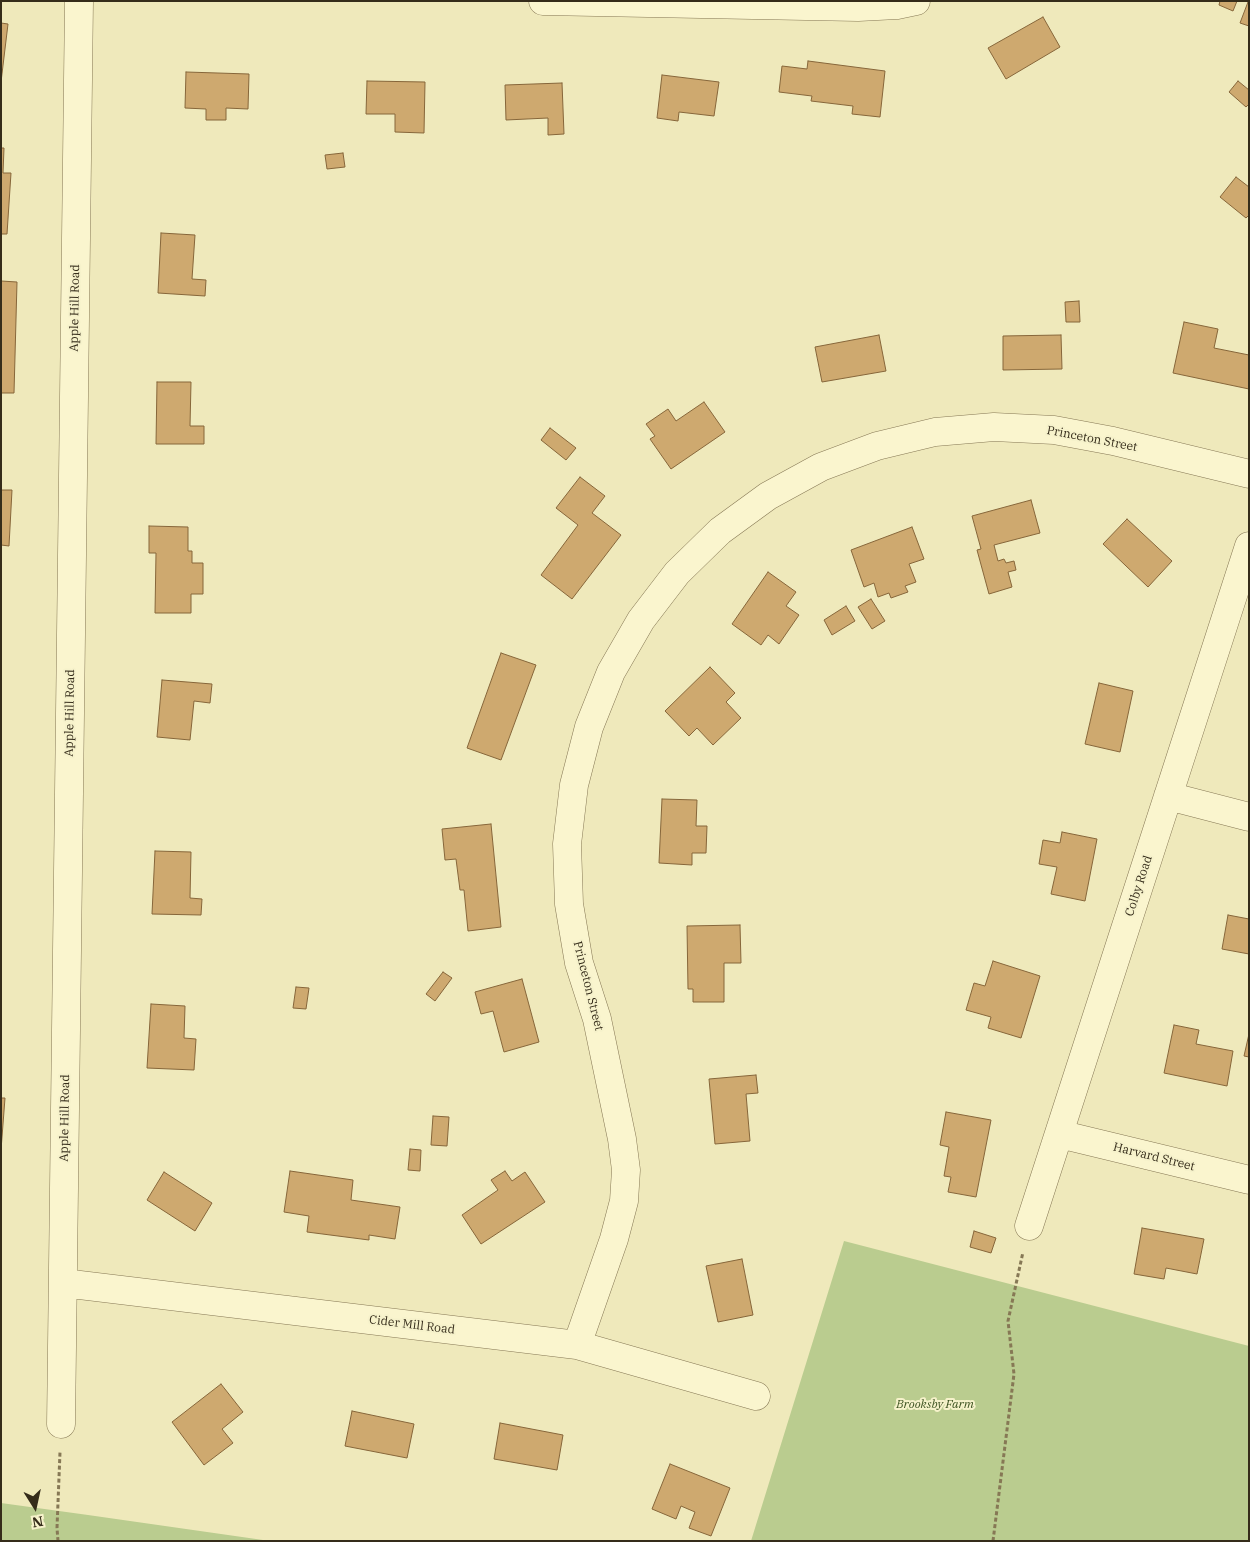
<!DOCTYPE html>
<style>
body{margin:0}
#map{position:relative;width:1250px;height:1542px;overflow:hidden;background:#efe9bb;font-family:"IBM Plex Serif",serif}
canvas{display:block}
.frame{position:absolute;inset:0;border:2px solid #352c1a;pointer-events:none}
.north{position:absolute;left:10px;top:1482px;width:50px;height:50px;-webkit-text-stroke:4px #f6f2cb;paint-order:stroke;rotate:170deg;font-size:14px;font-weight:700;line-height:20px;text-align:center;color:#352c1a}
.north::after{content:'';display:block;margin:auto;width:18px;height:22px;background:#352c1a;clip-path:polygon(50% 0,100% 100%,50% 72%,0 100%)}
</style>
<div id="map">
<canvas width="1250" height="1542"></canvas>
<div class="frame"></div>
<div class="north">N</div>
</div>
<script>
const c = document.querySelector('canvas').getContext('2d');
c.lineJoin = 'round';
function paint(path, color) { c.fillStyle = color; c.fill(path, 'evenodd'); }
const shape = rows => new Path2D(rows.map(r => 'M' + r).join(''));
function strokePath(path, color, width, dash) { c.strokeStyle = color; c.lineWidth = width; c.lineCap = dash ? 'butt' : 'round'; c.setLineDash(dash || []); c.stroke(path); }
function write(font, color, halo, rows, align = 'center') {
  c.font = font + ' "IBM Plex Serif",serif'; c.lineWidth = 4; c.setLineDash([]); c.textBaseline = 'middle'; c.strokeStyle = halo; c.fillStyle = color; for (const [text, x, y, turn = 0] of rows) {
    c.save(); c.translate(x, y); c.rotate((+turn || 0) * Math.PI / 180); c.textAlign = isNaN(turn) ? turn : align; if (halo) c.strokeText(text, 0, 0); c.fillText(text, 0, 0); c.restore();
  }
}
const green = shape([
 [844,1241,1249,1346,1249,1541,751,1541],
 [1,1503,88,1515,270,1541,1,1541]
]);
const building = shape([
 [1220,1,1237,1,1233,11,1219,5,1220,1],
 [1248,2,1249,2,1249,26,1240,23,1248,2],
 [1043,17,1060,47,1006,79,988,48,1043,17],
 [1,23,8,24,1,82,1,23],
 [808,61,885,71,880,117,852,114,853,106,811,101,812,96,779,92,782,66,807,69,808,61],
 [186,72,249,74,248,109,226,108,226,120,206,120,206,109,185,108,186,72],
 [662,75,719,82,714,116,679,112,678,121,657,118,662,75],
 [367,81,425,82,424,133,395,132,395,114,366,114,367,81],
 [1238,81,1249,90,1249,104,1246,107,1229,92,1238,81],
 [562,83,564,134,548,135,548,118,506,120,505,85,562,83],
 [1,148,4,148,3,173,11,173,7,234,1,234,1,148],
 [343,153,345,167,327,169,325,155,343,153],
 [1236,177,1249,187,1249,215,1246,218,1220,197,1236,177],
 [161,233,195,235,192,279,206,280,205,296,158,293,161,233],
 [1,281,17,282,14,393,1,393,1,281],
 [1079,301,1080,322,1066,322,1065,302,1079,301],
 [1184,322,1218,329,1214,348,1249,355,1249,389,1173,373,1184,322],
 [879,335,886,371,822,382,815,347,879,335],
 [1061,335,1062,369,1003,370,1003,336,1061,335],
 [157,382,191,382,190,426,204,426,204,444,156,444,157,382],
 [704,402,725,432,671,469,650,439,655,436,646,424,668,409,676,421,704,402],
 [550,428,576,448,566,460,541,440,550,428],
 [580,477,605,496,592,513,621,535,572,599,541,575,578,525,556,508,580,477],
 [1,490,12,490,9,546,1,545,1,490],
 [1031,500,1040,533,994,545,998,561,1004,559,1006,563,1014,561,1016,570,1008,572,1012,587,989,594,977,550,981,549,972,516,1031,500],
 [1127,519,1172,561,1148,587,1103,544,1127,519],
 [149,526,188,527,188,551,192,551,192,563,203,563,203,594,191,594,191,613,155,613,156,553,149,553,149,526],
 [912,527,924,559,909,564,916,582,905,586,908,592,891,598,889,593,878,597,874,583,864,587,851,550,912,527],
 [768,572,796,592,786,606,799,615,779,644,768,635,761,645,732,624,768,572],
 [871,599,885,621,872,629,858,607,871,599],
 [846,606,855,621,832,635,824,620,846,606],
 [501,653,536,665,501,760,467,748,501,653],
 [710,667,735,693,726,702,741,718,713,745,697,728,689,736,665,711,710,667],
 [162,680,212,684,210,703,194,701,190,740,157,737,162,680],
 [1099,683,1133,691,1120,752,1085,744,1099,683],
 [662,799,697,800,696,826,707,826,706,853,692,853,692,865,659,863,662,799],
 [491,824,501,927,468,931,464,890,460,890,456,859,445,860,442,829,491,824],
 [1062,832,1097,839,1085,901,1051,894,1057,867,1039,864,1043,840,1060,843,1062,832],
 [155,851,191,852,190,898,202,899,201,915,152,914,155,851],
 [1228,915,1249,919,1249,954,1222,949,1228,915],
 [740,925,741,963,724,963,724,1002,693,1002,693,989,688,989,687,926,740,925],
 [993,961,1040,976,1021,1038,988,1028,991,1017,966,1010,974,983,985,986,993,961],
 [443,972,452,978,435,1001,426,994,443,972],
 [522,979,539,1042,504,1052,493,1011,481,1014,475,992,522,979],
 [296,987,309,988,306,1009,293,1008,296,987],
 [151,1004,185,1006,184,1038,196,1039,194,1070,147,1068,151,1004],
 [1174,1025,1199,1030,1196,1044,1233,1051,1227,1086,1164,1073,1174,1025],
 [1249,1034,1249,1057,1244,1056,1249,1034],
 [756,1075,758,1093,746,1094,750,1141,715,1144,709,1079,756,1075],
 [1,1098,5,1098,1,1150,1,1098],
 [946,1112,991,1120,976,1197,948,1192,951,1177,944,1176,949,1147,940,1145,946,1112],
 [433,1116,449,1117,447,1146,431,1145,433,1116],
 [410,1149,421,1150,420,1171,408,1170,410,1149],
 [290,1171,353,1180,351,1200,400,1207,395,1239,369,1235,369,1240,307,1232,309,1216,284,1212,290,1171],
 [505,1171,512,1181,525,1172,545,1202,481,1244,462,1215,498,1190,491,1180,505,1171],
 [164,1172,212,1203,195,1231,147,1200,164,1172],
 [1142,1228,1204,1239,1197,1274,1166,1268,1164,1279,1134,1274,1142,1228],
 [974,1231,996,1238,991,1253,970,1247,974,1231],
 [742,1259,753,1315,718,1322,706,1266,742,1259],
 [221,1384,243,1412,222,1429,233,1443,204,1465,172,1422,221,1384],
 [352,1411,414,1424,407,1458,345,1446,352,1411],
 [500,1423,563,1435,557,1470,494,1459,500,1423],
 [670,1464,730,1488,711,1536,689,1528,695,1512,681,1506,676,1519,652,1509,670,1464]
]);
const path = shape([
 [58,1541,57,1528,60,1452],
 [993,1541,1014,1374,1008,1321,1023,1252]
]);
const minor = shape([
 [543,1,858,7,897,5,916,1],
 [1168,796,1249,817],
 [1059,1134,1249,1180],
 [1029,1226,1249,546],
 [63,1283,577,1345,756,1396],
 [577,1345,614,1239,624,1201,626,1170,622,1139,597,1019,579,963,569,904,567,844,574,785,589,727,611,672,641,620,677,573,720,531,768,496,821,467,877,446,935,432,994,427,1054,430,1113,441,1249,474],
 [61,1424,79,1]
]);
const streetNames = [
 ["Apple Hill Road",75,308,-89],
 ["Princeton Street",1092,439,11],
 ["Apple Hill Road",70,713,-89],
 ["Colby Road",1139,886,-72],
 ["Princeton Street",588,986,76],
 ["Apple Hill Road",65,1118,-89],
 ["Harvard Street",1154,1157,14],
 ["Cider Mill Road",412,1325,7]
];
const parkNames = [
 ["Brooksby Farm",935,1405]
];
paint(green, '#bacc8f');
paint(building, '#cea96f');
strokePath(building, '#86663a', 1);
strokePath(minor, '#867855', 29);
strokePath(path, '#867855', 3, [4, 2.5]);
strokePath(minor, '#faf5ce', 28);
write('12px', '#352c1a', '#f6f2cb', streetNames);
write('italic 12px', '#3c5220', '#f6f2cb', parkNames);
</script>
